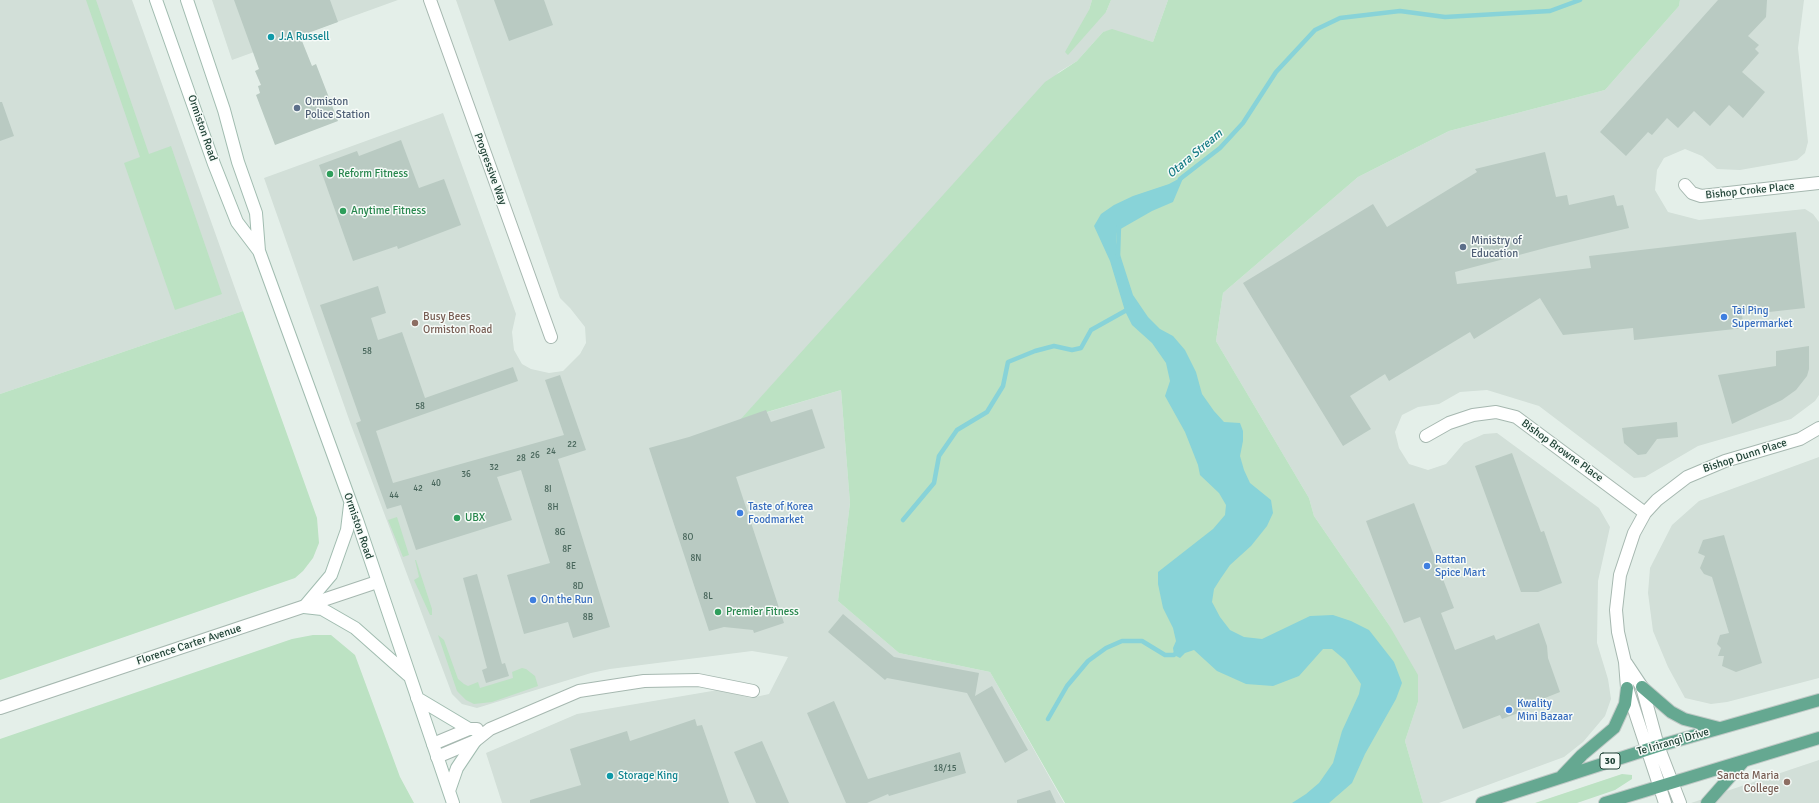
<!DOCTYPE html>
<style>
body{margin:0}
canvas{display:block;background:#e4efe9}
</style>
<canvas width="1819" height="803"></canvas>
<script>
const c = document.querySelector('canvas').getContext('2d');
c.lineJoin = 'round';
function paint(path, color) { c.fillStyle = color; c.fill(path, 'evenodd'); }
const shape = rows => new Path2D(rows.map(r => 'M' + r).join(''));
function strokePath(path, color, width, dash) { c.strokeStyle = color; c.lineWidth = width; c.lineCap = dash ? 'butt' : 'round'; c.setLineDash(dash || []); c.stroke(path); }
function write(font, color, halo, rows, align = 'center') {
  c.font = font + ' Signika,sans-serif'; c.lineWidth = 3; c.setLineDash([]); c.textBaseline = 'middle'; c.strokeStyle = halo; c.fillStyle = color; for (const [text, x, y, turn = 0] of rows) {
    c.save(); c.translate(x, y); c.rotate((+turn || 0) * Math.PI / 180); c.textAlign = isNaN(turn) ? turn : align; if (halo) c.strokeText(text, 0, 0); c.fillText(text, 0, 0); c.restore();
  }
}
const built = shape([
 [0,0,132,0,243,311,0,394],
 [212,0,398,0,232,60],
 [456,0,1092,0,1089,10,1106,12,1111,0,1168,0,1153,42,1112,30,1103,32,1077,61,1059,72,741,420,841,390,850,503,838,601,899,653,990,672,1064,803,502,803,486,753,577,714,718,690,751,698,769,694,788,657,752,651,610,669,591,673,477,708,462,704,452,694,351,425,264,178,443,113,516,314,512,332,514,350,522,364,531,369,549,373,563,371,580,354,586,343,585,327,570,308,560,298],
 [1680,0,1804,0,1798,48,1808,142,1805,153,1797,160,1740,170,1717,169,1702,156,1685,149,1664,158,1657,170,1655,190,1668,212,1699,220,1805,209,1813,214,1819,222,1819,395,1815,401,1791,419,1698,446,1645,477,1634,478,1539,406,1487,390,1460,392,1439,404,1418,407,1402,415,1395,432,1399,448,1409,464,1428,470,1446,464,1464,443,1484,434,1497,433,1599,508,1610,527,1598,581,1597,643,1608,679,1611,699,1605,716,1583,742,1564,757,1439,803,1423,803,1405,741,1418,702,1389,625,1314,516,1309,498,1216,341,1223,293,1358,177,1449,131,1605,90,1679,6],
 [1819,457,1819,678,1727,702,1711,704,1685,698,1668,667,1653,631,1648,593,1650,568,1672,525,1699,501],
 [1819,760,1819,803,1691,803]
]);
const green = shape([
 [86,0,96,0,149,154,171,146,222,294,175,310,124,163,140,157],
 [1092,0,1111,0,1106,12,1068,55,1065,52,1089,10],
 [1168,0,1680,0,1679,6,1605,90,1449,131,1358,177,1223,293,1216,341,1309,498,1314,516,1389,625,1418,675,1418,702,1405,741,1423,803,1065,803,990,672,899,653,838,601,850,503,841,390,740,420,1045,82,1077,61,1103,32,1112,29,1153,42],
 [243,311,317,518,319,543,313,558,303,571,295,578,0,680,0,394],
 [397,517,409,555,403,557,388,520],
 [415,560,416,560,432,609,432,615,430,615,414,580,419,577],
 [313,635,331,635,355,655,400,777,414,803,0,803,0,739,292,639],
 [438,635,444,640,458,679,464,684,468,686,478,682,480,688,513,678,512,672,522,668,526,669,535,676,538,686,492,702,474,704,466,700,457,691],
 [1622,774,1632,775,1632,779,1615,790,1577,803,1535,803]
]);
const water = shape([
 [1184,176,1173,202,1152,211,1117,231,1116,242,1133,295,1148,317,1160,329,1173,336,1185,350,1196,372,1202,394,1214,411,1224,422,1240,423,1243,431,1243,441,1240,456,1244,470,1250,483,1271,500,1273,513,1267,526,1251,546,1230,565,1221,578,1214,589,1212,602,1220,617,1230,630,1244,637,1262,639,1310,616,1333,615,1351,621,1369,630,1394,662,1402,683,1396,699,1365,754,1352,783,1329,803,1292,803,1306,794,1319,783,1333,763,1342,731,1359,694,1361,684,1345,660,1332,649,1323,649,1299,676,1273,686,1246,684,1217,671,1194,650,1185,653,1180,658,1174,655,1173,648,1176,641,1173,628,1163,608,1158,584,1158,572,1213,529,1225,515,1226,505,1219,493,1200,475,1198,465,1185,432,1165,396,1170,381,1166,363,1152,343,1132,325,1125,311,1110,261,1094,226,1101,214,1114,205,1133,196,1169,184]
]);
const stream = shape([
 [1180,179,1220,148,1243,123,1276,72,1315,30,1340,18,1400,11,1445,17,1550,11,1580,0],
 [1118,256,1119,225],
 [903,520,934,483,939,456,957,430,987,412,1003,386,1008,362,1035,351,1054,346,1072,350,1081,348,1091,330,1125,311,1129,307],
 [1048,719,1067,686,1088,661,1106,648,1122,641,1142,641,1165,655,1174,655,1178,651]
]);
const building = shape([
 [234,0,330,0,338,22,300,36,312,66,316,64,338,121,275,145,256,95,260,93,258,86,261,85,255,71,259,69],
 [494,0,544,0,553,25,509,41],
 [1718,0,1767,0,1766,17,1748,36,1759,45,1755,49,1759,53,1742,72,1765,92,1743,118,1729,105,1710,126,1694,111,1678,128,1667,118,1652,135,1648,132,1626,156,1600,132],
 [0,102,2,102,14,136,0,141],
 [401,140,419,188,444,179,461,225,398,249,397,246,353,261,319,165,357,151,359,156],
 [1545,152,1556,197,1567,195,1569,205,1614,195,1617,206,1623,205,1629,228,1549,247,1455,272,1457,284,1591,268,1589,256,1796,232,1805,308,1742,315,1744,328,1634,340,1633,328,1563,335,1540,298,1474,339,1470,332,1389,381,1385,374,1350,396,1371,429,1343,446,1243,283,1373,204,1387,227,1477,172,1475,169],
 [378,286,386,313,371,318,378,340,402,332,425,398,513,367,518,381,376,431,393,483,564,435,545,380,560,375,586,450,558,459,610,627,573,638,568,622,524,634,507,575,550,563,521,470,497,477,512,520,416,550,401,505,387,509,356,423,361,421,320,305],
 [1809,346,1809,369,1807,376,1796,390,1782,400,1732,424,1718,375,1776,366,1776,351],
 [812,409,825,448,736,477,784,623,754,633,753,630,724,627,709,631,649,448,689,437,766,410,771,422],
 [1677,422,1678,437,1657,439,1646,454,1638,455,1624,443,1622,428],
 [1512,453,1541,532,1544,531,1562,583,1538,592,1521,592,1475,466],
 [1414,503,1454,608,1441,613,1455,650,1494,635,1496,640,1539,623,1547,646,1548,658,1560,692,1520,708,1521,712,1502,719,1500,715,1463,729,1420,617,1404,623,1366,521],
 [1724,535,1762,663,1736,672,1722,666,1724,656,1718,656,1721,648,1717,644,1720,635,1729,633,1712,577,1704,574,1700,568,1705,556,1698,553,1703,540],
 [477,574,502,664,505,663,509,676,486,683,482,670,487,668,463,578],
 [843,614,894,657,979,673,975,696,992,686,1028,750,1005,763,967,693,887,678,885,680,828,632],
 [834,701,868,779,960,752,966,773,889,796,888,794,867,803,846,803,807,713],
 [695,719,697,726,702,725,729,803,530,803,530,800,581,785,570,749,627,731,630,741],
 [762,741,789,803,756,803,734,752],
 [1050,790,1056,803,1017,803,1017,800]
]);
const minor = shape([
 [430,0,551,337],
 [1685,185,1692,193,1701,196,1819,183],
 [1426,436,1449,423,1473,415,1496,412,1516,417,1645,513],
 [1626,663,1642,687,1658,746,1680,803],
 [0,708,377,582],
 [433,744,469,729,477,729],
 [437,757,475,741,490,729,579,691,644,681,698,680,753,691],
 [1665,803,1627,688,1625,662,1618,632,1616,610,1620,575,1634,533,1645,513,1657,500,1687,477,1725,461,1800,439,1819,428]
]);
const secondary = shape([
 [156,0,214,164,237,222,259,251],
 [187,0,224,110,238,162,256,213,259,251,357,520,453,803],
 [304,607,322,609,355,628,408,675],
 [304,607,331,575,347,530,350,505],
 [417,698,469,729],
 [449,791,457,768,475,741]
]);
const primary = shape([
 [1642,687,1671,712,1684,719,1719,728],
 [1562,776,1582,755,1614,728,1625,704,1627,688],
 [1482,803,1658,746,1819,700],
 [1605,803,1819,738],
 [1707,803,1743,762]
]);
const markers = [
 [271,37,4,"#0f9aa8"],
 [297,108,4,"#5c6f8a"],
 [330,174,4,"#2e9e5b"],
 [343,211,4,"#2e9e5b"],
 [1463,247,4,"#5c6f8a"],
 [1724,317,4,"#3f7fe0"],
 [415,323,4,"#8d6e63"],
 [740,513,4,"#3f7fe0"],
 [457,518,4,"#2e9e5b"],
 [1427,566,4,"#3f7fe0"],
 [533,600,4,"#3f7fe0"],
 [718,612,4,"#2e9e5b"],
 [1509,710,4,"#3f7fe0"],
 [610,776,4,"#0f9aa8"],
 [1787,782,4,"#8d6e63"]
];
const numberNames = [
 ["58",367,352],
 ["58",420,407],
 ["22",572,445],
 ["24",551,452],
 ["26",535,456],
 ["28",521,459],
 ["32",494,468],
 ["36",466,475],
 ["40",436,484],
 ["42",418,489],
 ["8I",548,490],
 ["44",394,496],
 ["8H",553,508],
 ["8G",560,533],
 ["8O",688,538],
 ["8F",567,550],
 ["8N",696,559],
 ["8E",571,567],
 ["8D",578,587],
 ["8L",708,597],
 ["8B",588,618],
 ["18/15",945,769]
];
const shields = [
 [1610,761,20]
];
const shieldNames = [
 ["30",1610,761]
];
const cultureNames = [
 ["J.A Russell",279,37],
 ["Storage King",618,776]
];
const serviceNames = [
 ["Ormiston",305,102],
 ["Police Station",305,115],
 ["Ministry of",1471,241],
 ["Education",1471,254]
];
const streetNames = [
 ["Ormiston Road",202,128,71],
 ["Progressive Way",490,169,70],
 ["Bishop Croke Place",1750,191,-6],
 ["Bishop Browne Place",1562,451,36],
 ["Bishop Dunn Place",1745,456,-18],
 ["Ormiston Road",358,526,71],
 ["Florence Carter Avenue",189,645,-18],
 ["Te Irirangi Drive",1673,742,-16]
];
const leisureNames = [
 ["Reform Fitness",338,174],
 ["Anytime Fitness",351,211],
 ["UBX",465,518],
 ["Premier Fitness",726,612]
];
const shopNames = [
 ["Tai Ping",1732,311],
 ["Supermarket",1732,324],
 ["Taste of Korea",748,507],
 ["Foodmarket",748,520],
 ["Rattan",1435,560],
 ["Spice Mart",1435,573],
 ["On the Run",541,600],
 ["Kwality",1517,704],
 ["Mini Bazaar",1517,717]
];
const educationNames = [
 ["Busy Bees",423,317],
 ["Ormiston Road",423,330],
 ["Sancta Maria",1779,776,"right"],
 ["College",1779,789,"right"]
];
const waterNames = [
 ["Otara Stream",1195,154,-40]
];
paint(built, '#d2dfd8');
paint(green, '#bce2c3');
paint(water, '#88d3d8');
strokePath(stream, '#88d3d8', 4.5);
paint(building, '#b9cac2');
strokePath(minor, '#a6b8b0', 14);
strokePath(secondary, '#a1bcb0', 14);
strokePath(primary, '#c1cac7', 14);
strokePath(minor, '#fff', 12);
strokePath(secondary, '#fff', 12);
strokePath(primary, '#65a891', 12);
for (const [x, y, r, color] of markers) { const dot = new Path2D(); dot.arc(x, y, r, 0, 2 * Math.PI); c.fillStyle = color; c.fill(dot); strokePath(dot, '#f6fbf8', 1.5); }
write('9px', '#47655a', null, numberNames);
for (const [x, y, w] of shields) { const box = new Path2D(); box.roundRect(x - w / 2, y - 8, w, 16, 3); c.fillStyle = '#f6fbf8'; c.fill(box); strokePath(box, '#214337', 1); }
write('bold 10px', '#214337', null, shieldNames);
write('11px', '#0d838f', '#f6fbf8', cultureNames, 'left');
write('11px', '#4e5e75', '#f6fbf8', serviceNames, 'left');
write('11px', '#214337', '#f6fbf8', streetNames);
write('11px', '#27864d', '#f6fbf8', leisureNames, 'left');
write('11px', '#366cbe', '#f6fbf8', shopNames, 'left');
write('11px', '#785e54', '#f6fbf8', educationNames, 'left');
write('italic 12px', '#157c85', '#f6fbf8', waterNames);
</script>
